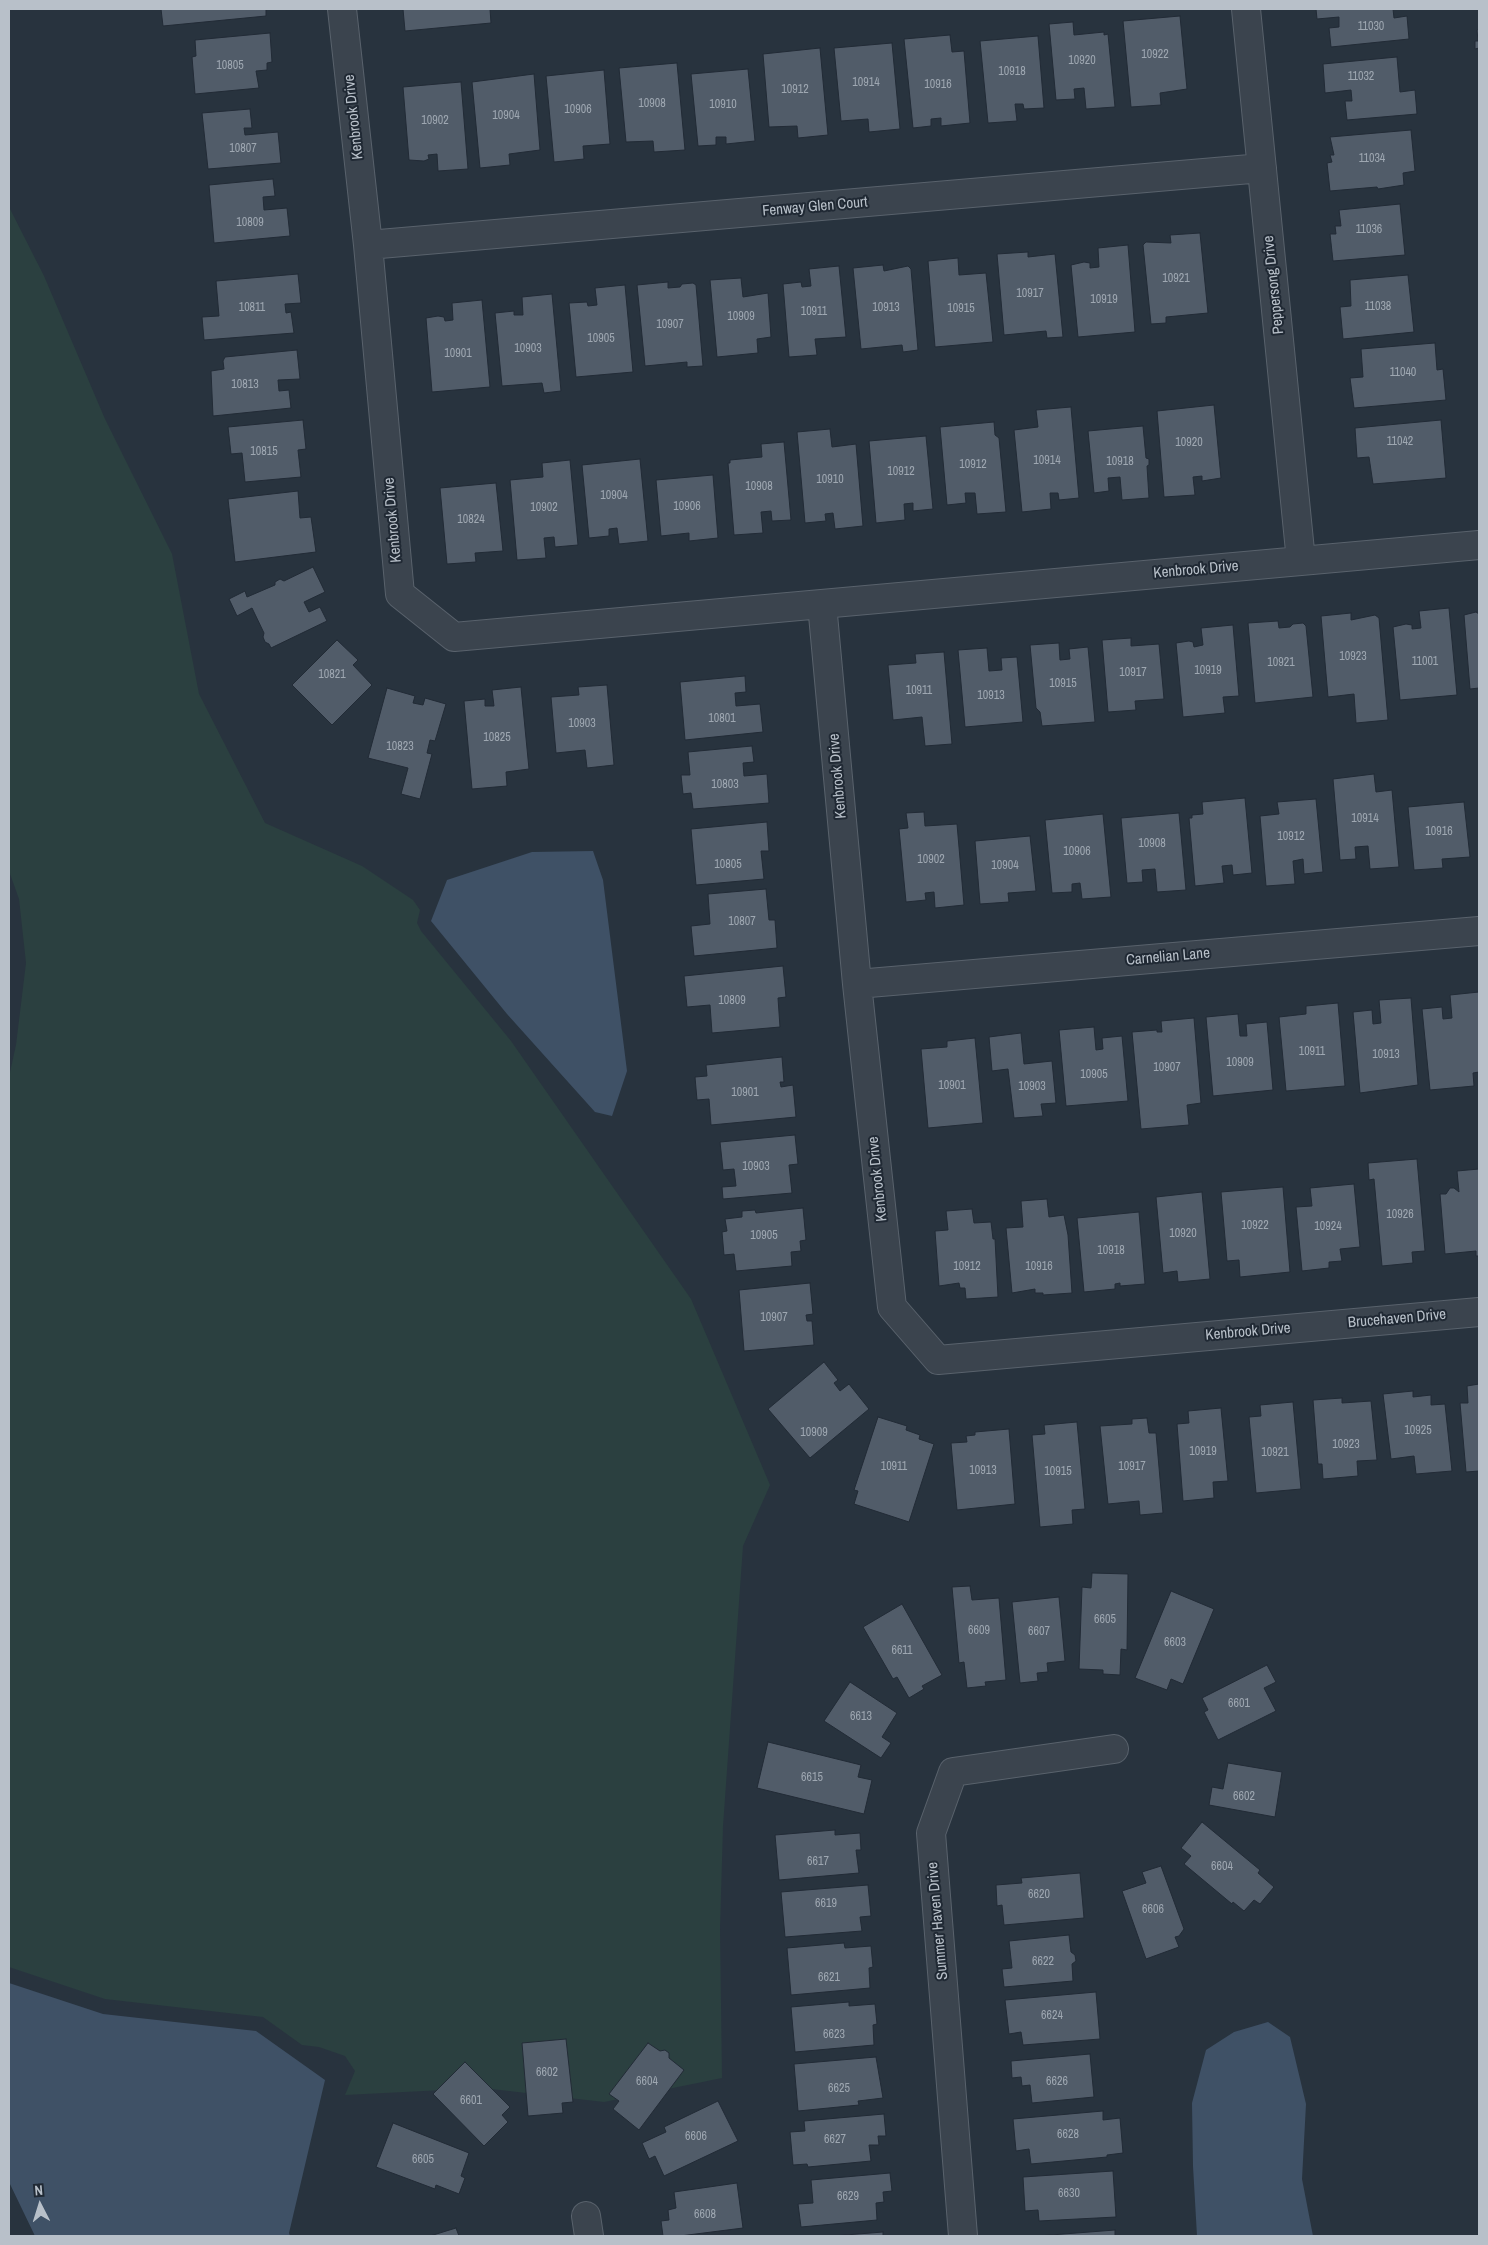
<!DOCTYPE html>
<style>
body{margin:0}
#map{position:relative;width:1488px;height:2245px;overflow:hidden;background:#28333e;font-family:"Archivo Narrow",sans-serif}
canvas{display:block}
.frame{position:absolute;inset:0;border:10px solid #b8c0c9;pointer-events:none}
.north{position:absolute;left:15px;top:2180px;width:50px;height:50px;-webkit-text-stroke:4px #202934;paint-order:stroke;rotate:355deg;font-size:14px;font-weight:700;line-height:20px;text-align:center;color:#b8c0c9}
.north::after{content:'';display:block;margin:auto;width:18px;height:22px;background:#b8c0c9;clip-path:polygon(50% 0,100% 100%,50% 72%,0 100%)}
</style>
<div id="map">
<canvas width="1488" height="2245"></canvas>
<div class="frame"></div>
<div class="north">N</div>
</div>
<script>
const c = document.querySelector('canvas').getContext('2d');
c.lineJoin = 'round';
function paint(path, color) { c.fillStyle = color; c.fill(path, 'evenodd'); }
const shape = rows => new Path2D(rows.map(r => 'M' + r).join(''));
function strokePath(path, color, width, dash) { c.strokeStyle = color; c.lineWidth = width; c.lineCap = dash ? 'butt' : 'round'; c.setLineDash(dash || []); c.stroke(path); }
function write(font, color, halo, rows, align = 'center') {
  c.font = font + ' "Archivo Narrow",sans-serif'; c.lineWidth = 4; c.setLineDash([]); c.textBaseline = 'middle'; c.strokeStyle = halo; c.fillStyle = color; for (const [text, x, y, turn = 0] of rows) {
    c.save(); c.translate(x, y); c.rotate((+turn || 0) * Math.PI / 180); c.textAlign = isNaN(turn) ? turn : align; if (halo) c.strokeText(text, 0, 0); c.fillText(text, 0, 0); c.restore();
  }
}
const green = shape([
 [9,207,44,276,105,419,172,554,199,694,265,823,362,866,413,900,420,910,417,923,421,931,511,1041,691,1299,770,1485,743,1546,723,1826,720,1929,722,2078,604,2102,483,2088,345,2095,355,2071,345,2056,319,2047,302,2045,263,2017,105,1999,9,1967,9,1077,16,1045,26,963,19,899,9,871]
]);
const water = shape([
 [593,851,603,880,627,1071,612,1116,595,1112,507,1014,431,921,447,880,532,852],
 [9,1983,103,2014,256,2031,325,2080,289,2233,290,2236,35,2236,9,2182],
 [1268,2022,1290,2037,1306,2104,1302,2179,1313,2236,1197,2236,1193,2166,1192,2103,1206,2050,1234,2032]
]);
const building = shape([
 [161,9,266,9,266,16,163,26,161,9],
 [403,9,490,9,491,23,405,31,403,9],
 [1316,9,1393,9,1394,18,1407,16,1409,39,1331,47,1329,28,1339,27,1339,17,1317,19,1316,9],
 [1180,16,1187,89,1160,93,1161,105,1131,107,1123,21,1180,16],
 [1073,22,1074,35,1104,32,1104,35,1108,34,1115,107,1086,109,1084,88,1074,89,1075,99,1056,100,1049,24,1073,22],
 [1479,29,1479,54,1479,48,1475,49,1475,41,1478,41,1477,30,1479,29],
 [270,33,272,62,267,63,267,70,256,71,259,88,195,94,192,57,196,56,195,40,270,33],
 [950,35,952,52,964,51,970,123,941,126,941,118,931,119,931,126,913,128,904,39,950,35],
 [1038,36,1044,108,1024,109,1023,104,1015,104,1017,121,988,123,980,41,1038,36],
 [892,43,900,129,869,132,868,119,841,121,834,48,892,43],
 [820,48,828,135,798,138,797,126,769,127,763,54,820,48],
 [1397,57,1400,92,1415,90,1417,114,1347,120,1345,101,1352,101,1351,90,1325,93,1323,64,1397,57],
 [677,63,685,150,654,152,653,141,626,142,619,68,677,63],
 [748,69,755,141,726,144,726,137,716,137,716,145,698,146,691,74,748,69],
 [604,70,610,144,583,146,584,159,554,162,546,76,604,70],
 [534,74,540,150,509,154,510,165,480,168,472,82,534,74],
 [461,82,468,169,438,171,437,154,428,155,429,159,424,161,409,160,403,87,461,82],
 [250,109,252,128,244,128,245,135,278,132,281,163,208,169,202,113,250,109],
 [1411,130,1415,171,1403,173,1404,185,1378,189,1377,187,1330,191,1327,163,1332,162,1330,155,1334,155,1330,137,1411,130],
 [273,179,275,196,263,197,264,210,287,208,290,236,214,243,209,185,273,179],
 [1400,204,1405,255,1333,261,1330,234,1336,234,1335,226,1341,226,1339,210,1400,204],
 [1200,233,1208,313,1166,317,1166,323,1151,324,1143,245,1146,242,1171,243,1170,235,1200,233],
 [1128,245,1135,332,1078,337,1071,265,1084,262,1090,263,1090,268,1099,267,1098,248,1128,245],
 [1028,252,1028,257,1055,254,1063,337,1047,338,1046,331,1004,335,997,254,1028,252],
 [958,258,959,275,986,273,993,342,935,347,928,261,958,258],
 [883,265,884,271,908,266,911,269,918,350,903,352,902,345,861,349,853,268,883,265],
 [839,266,846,337,815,339,817,355,789,357,783,284,801,282,802,287,811,286,809,269,839,266],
 [298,274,301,303,285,304,286,313,291,312,294,333,204,340,202,317,219,316,216,281,298,274],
 [1408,275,1414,332,1343,339,1340,307,1351,306,1350,280,1408,275],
 [741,278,743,297,768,293,771,337,757,339,758,353,717,357,710,280,741,278],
 [668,282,668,288,680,287,682,284,693,283,696,285,703,366,687,367,687,362,645,366,637,285,668,282],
 [625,285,633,372,576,377,569,303,587,302,588,306,597,305,595,288,625,285],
 [552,294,561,391,544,393,542,383,502,386,495,313,514,311,514,315,523,315,522,297,552,294],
 [482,300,490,387,432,392,426,318,438,316,444,317,445,321,453,320,452,303,482,300],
 [1435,343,1437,370,1443,369,1446,400,1354,408,1350,378,1363,377,1361,349,1435,343],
 [297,350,300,379,278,380,279,391,289,390,291,408,213,416,211,371,224,369,223,361,225,357,297,350],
 [1214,405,1221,478,1202,481,1202,476,1193,477,1195,495,1164,497,1157,411,1214,405],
 [1071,407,1079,498,1059,500,1058,493,1050,493,1051,509,1022,512,1014,430,1038,427,1036,410,1071,407],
 [303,420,306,449,298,450,301,477,245,482,242,453,231,454,228,427,303,420],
 [1441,420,1446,478,1373,484,1369,457,1357,458,1355,428,1441,420],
 [994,422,995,435,999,438,1006,512,977,514,975,493,965,493,966,503,947,505,940,427,994,422],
 [1143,426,1146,458,1149,459,1149,465,1147,466,1149,498,1122,500,1120,477,1108,478,1109,491,1094,493,1088,431,1143,426],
 [830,429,832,447,856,444,863,526,835,529,833,513,825,514,826,521,805,523,797,432,830,429],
 [926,436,933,509,913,511,913,503,904,504,905,520,876,523,869,441,926,436],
 [784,442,791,520,772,521,771,511,761,512,763,533,734,535,728,463,730,463,730,460,762,457,761,444,784,442],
 [640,459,648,541,619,544,617,528,609,529,609,536,589,538,582,465,640,459],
 [570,460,578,545,555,547,554,537,544,538,546,558,517,560,510,480,543,477,542,463,570,460],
 [713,475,718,538,689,541,689,533,661,536,656,480,713,475],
 [496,483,503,551,475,553,476,562,447,564,440,488,496,483],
 [298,491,300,518,311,517,316,552,235,562,228,499,298,491],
 [313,567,325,592,304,602,309,612,320,607,327,621,271,648,269,644,265,642,263,637,264,633,252,608,237,616,229,599,245,591,247,597,275,585,275,582,280,579,284,581,313,567],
 [1449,608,1457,695,1400,700,1393,627,1406,624,1412,625,1412,629,1421,628,1419,611,1449,608],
 [1476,612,1479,614,1479,688,1470,689,1464,615,1476,612],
 [1351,613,1351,620,1375,615,1379,618,1388,720,1356,723,1354,694,1328,697,1321,616,1351,613],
 [1278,621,1279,628,1290,627,1293,624,1303,623,1306,626,1313,697,1255,703,1248,623,1278,621],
 [1233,625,1239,696,1223,697,1225,713,1183,717,1176,643,1189,641,1193,642,1194,647,1203,645,1201,628,1233,625],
 [1131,638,1131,646,1159,644,1164,699,1135,701,1136,710,1108,712,1102,640,1131,638],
 [337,640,358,660,353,665,372,685,332,725,292,685,337,640],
 [1059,643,1060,660,1070,659,1069,649,1088,647,1095,722,1042,726,1040,712,1036,708,1030,645,1059,643],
 [987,648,989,671,1002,670,1001,658,1017,657,1023,722,965,727,958,650,987,648],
 [944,652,952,744,925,746,922,717,893,720,888,665,916,663,915,654,944,652],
 [745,676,746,692,735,693,736,706,760,704,763,732,685,740,680,682,745,676],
 [607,685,614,765,587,768,585,750,556,753,551,697,579,695,578,687,607,685],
 [521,687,529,769,506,772,507,786,472,789,464,701,485,699,485,706,494,706,492,690,521,687],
 [387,688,415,696,413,703,423,705,425,698,446,704,435,741,430,740,427,753,432,754,420,799,401,794,408,768,368,758,387,688],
 [752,746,754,762,743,763,744,776,767,774,769,803,693,809,691,793,683,794,681,775,690,775,688,752,752,746],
 [1374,774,1376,792,1392,790,1399,867,1370,869,1368,846,1355,847,1356,859,1340,860,1333,779,1374,774],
 [1245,798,1252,873,1233,875,1232,865,1222,866,1224,883,1195,886,1189,818,1192,818,1192,815,1203,814,1202,802,1245,798],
 [1316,799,1323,872,1304,874,1303,859,1293,861,1295,884,1266,886,1260,816,1279,814,1277,802,1316,799],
 [1464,802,1470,857,1442,859,1443,868,1414,870,1408,807,1464,802],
 [924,812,925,826,957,824,964,905,935,908,934,892,925,893,926,900,906,902,899,829,908,828,906,813,924,812],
 [1179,813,1186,890,1157,892,1155,869,1142,870,1143,882,1127,883,1121,818,1179,813],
 [1103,814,1111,897,1082,899,1080,883,1072,884,1072,892,1052,893,1045,820,1103,814],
 [767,822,769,851,761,851,764,879,696,885,691,829,767,822],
 [1030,836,1036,891,1008,893,1009,902,980,904,975,841,1030,836],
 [766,889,769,920,775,920,777,948,694,956,691,926,710,924,708,894,766,889],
 [783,966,786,997,778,998,780,1027,712,1033,710,1005,687,1007,684,976,783,966],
 [1479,992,1479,1072,1473,1073,1474,1086,1430,1090,1422,1009,1442,1007,1443,1019,1452,1018,1450,995,1479,992],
 [1411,998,1418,1085,1360,1093,1353,1012,1372,1010,1373,1024,1381,1023,1379,1000,1411,998],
 [1338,1003,1345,1086,1286,1091,1279,1017,1306,1014,1306,1006,1338,1003],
 [1238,1014,1240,1036,1247,1036,1246,1024,1267,1022,1273,1090,1213,1096,1206,1017,1238,1014],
 [1194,1018,1201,1103,1187,1105,1189,1125,1141,1129,1132,1032,1157,1030,1157,1032,1162,1032,1161,1021,1194,1018],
 [1094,1027,1096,1050,1103,1049,1102,1038,1122,1036,1128,1101,1066,1106,1059,1030,1094,1027],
 [1021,1033,1024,1064,1052,1061,1056,1103,1041,1104,1043,1116,1014,1118,1008,1069,992,1071,989,1037,1021,1033],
 [975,1038,983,1123,928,1128,921,1049,947,1047,947,1041,975,1038],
 [782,1057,784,1082,780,1082,781,1087,793,1085,796,1117,711,1125,709,1099,697,1100,695,1077,707,1076,706,1065,782,1057],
 [795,1135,798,1164,789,1165,792,1193,723,1199,722,1187,736,1186,734,1169,723,1170,720,1142,795,1135],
 [1417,1159,1425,1251,1412,1252,1413,1263,1382,1266,1374,1179,1369,1180,1368,1163,1417,1159],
 [1479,1169,1479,1256,1476,1256,1476,1251,1445,1254,1440,1194,1446,1194,1450,1188,1454,1188,1459,1192,1457,1171,1479,1169],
 [1354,1184,1360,1247,1340,1249,1342,1261,1329,1262,1329,1268,1302,1271,1296,1207,1312,1206,1310,1188,1354,1184],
 [1283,1187,1290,1272,1240,1277,1239,1260,1227,1261,1221,1192,1283,1187],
 [1202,1192,1210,1279,1178,1282,1177,1271,1163,1273,1156,1197,1202,1192],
 [1047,1199,1049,1217,1064,1215,1068,1235,1072,1293,1043,1295,1043,1293,1035,1293,1035,1289,1012,1293,1006,1228,1023,1227,1021,1201,1047,1199],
 [803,1208,806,1240,800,1241,801,1251,791,1252,792,1266,736,1271,734,1254,724,1255,722,1232,727,1231,725,1219,742,1217,742,1211,755,1210,756,1213,803,1208],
 [972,1209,974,1223,991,1222,993,1239,995,1239,998,1297,966,1299,965,1288,960,1288,959,1283,939,1286,935,1231,948,1230,946,1211,972,1209],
 [1139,1212,1145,1284,1120,1286,1120,1283,1115,1284,1115,1289,1084,1292,1077,1218,1139,1212],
 [810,1283,813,1314,806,1315,807,1321,812,1321,814,1345,744,1351,739,1290,810,1283],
 [824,1362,838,1380,834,1383,840,1391,849,1384,869,1409,810,1458,768,1409,824,1362],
 [1479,1384,1479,1471,1466,1472,1460,1403,1468,1403,1467,1386,1479,1384],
 [1413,1391,1413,1397,1431,1395,1431,1405,1445,1404,1452,1471,1416,1474,1414,1456,1391,1459,1383,1394,1413,1391],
 [1342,1398,1342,1403,1371,1401,1377,1460,1357,1461,1358,1476,1323,1479,1322,1464,1318,1464,1313,1400,1342,1398],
 [1293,1402,1301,1489,1256,1493,1249,1417,1261,1416,1260,1405,1293,1402],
 [1221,1408,1228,1481,1213,1482,1214,1498,1183,1501,1177,1424,1189,1423,1188,1411,1221,1408],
 [878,1417,907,1426,906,1430,920,1435,919,1439,934,1444,909,1522,854,1504,858,1491,854,1490,878,1417],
 [1147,1418,1149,1433,1156,1433,1163,1513,1140,1515,1139,1501,1108,1504,1100,1426,1132,1424,1132,1419,1147,1418],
 [1077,1422,1085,1509,1072,1510,1073,1524,1040,1527,1032,1435,1045,1434,1044,1425,1077,1422],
 [1009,1429,1015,1504,957,1510,951,1443,967,1442,966,1436,975,1435,975,1432,1009,1429],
 [1092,1573,1128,1574,1127,1650,1121,1649,1120,1675,1103,1674,1103,1670,1079,1669,1082,1587,1091,1588,1092,1573],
 [970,1586,972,1600,999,1598,1006,1680,985,1682,986,1686,967,1688,964,1662,959,1663,952,1587,970,1586],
 [1171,1591,1214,1609,1183,1684,1171,1679,1167,1690,1135,1678,1171,1591],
 [1059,1597,1065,1661,1047,1663,1048,1672,1037,1673,1038,1681,1020,1683,1012,1602,1059,1597],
 [902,1604,942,1675,922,1686,924,1689,909,1698,897,1677,893,1679,863,1627,902,1604],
 [1267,1665,1276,1682,1264,1688,1276,1711,1218,1740,1204,1712,1208,1710,1202,1698,1267,1665],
 [850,1682,897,1713,882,1737,891,1743,881,1758,824,1721,850,1682],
 [768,1742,861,1765,858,1777,872,1780,864,1814,757,1788,768,1742],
 [1228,1763,1282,1772,1275,1817,1209,1805,1212,1787,1223,1789,1228,1763],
 [1202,1822,1260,1870,1258,1873,1274,1887,1260,1904,1254,1900,1244,1911,1233,1902,1232,1904,1184,1864,1191,1856,1181,1848,1202,1822],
 [835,1830,835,1835,860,1833,861,1850,856,1850,859,1873,779,1880,775,1835,835,1830],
 [1161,1866,1184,1929,1179,1936,1175,1937,1179,1947,1146,1959,1122,1891,1146,1883,1142,1872,1161,1866],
 [1080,1873,1084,1918,1004,1925,1002,1905,997,1906,996,1885,1022,1883,1021,1878,1080,1873],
 [868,1885,871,1916,860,1917,862,1931,785,1937,781,1892,868,1885],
 [1069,1935,1071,1952,1075,1955,1076,1961,1072,1964,1073,1981,1004,1987,1002,1969,1012,1968,1009,1941,1069,1935],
 [844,1943,845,1948,871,1946,873,1967,869,1968,870,1988,791,1995,787,1948,844,1943],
 [1096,1992,1100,2039,1023,2045,1021,2032,1009,2034,1005,2000,1096,1992],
 [849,2002,849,2006,875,2004,877,2024,873,2025,874,2045,795,2052,791,2007,849,2002],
 [566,2039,573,2102,562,2103,563,2113,528,2116,522,2043,566,2039],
 [648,2043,660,2051,665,2050,669,2053,669,2058,684,2070,639,2130,613,2109,619,2101,609,2094,648,2043],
 [1090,2054,1094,2097,1032,2103,1030,2085,1022,2086,1021,2077,1012,2078,1011,2061,1090,2054],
 [876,2057,883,2098,858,2101,859,2105,798,2111,794,2064,876,2057],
 [465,2062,510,2107,502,2115,508,2122,484,2146,433,2094,465,2062],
 [718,2101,738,2141,664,2176,655,2156,649,2159,642,2143,666,2132,664,2127,718,2101],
 [1103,2111,1103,2120,1120,2118,1123,2153,1107,2155,1107,2157,1031,2164,1029,2149,1016,2151,1013,2119,1103,2111],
 [884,2114,886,2136,878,2136,879,2145,869,2145,871,2161,808,2167,807,2164,793,2165,790,2132,805,2131,804,2121,884,2114],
 [393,2123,469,2153,461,2176,465,2178,459,2194,436,2185,435,2189,376,2167,393,2123],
 [1113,2171,1116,2217,1039,2221,1038,2210,1025,2211,1023,2177,1113,2171],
 [890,2173,892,2191,883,2192,884,2202,876,2203,877,2220,801,2227,798,2204,813,2203,811,2180,890,2173],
 [737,2183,743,2228,680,2236,663,2236,661,2221,669,2220,668,2210,676,2208,674,2192,737,2183],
 [456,2228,459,2236,430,2236,456,2228],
 [1115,2230,1115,2236,1038,2236,1115,2230],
 [883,2232,883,2236,833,2236,883,2232]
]);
const minor = shape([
 [342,9,368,245,400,594,454,637,1479,545],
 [1246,9,1301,561],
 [368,245,1262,168],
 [822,604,857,984,892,1307,938,1360,1479,1312],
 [857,984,1479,931],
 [586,2216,589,2236],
 [963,2236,931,1833,953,1772,1114,1749]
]);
const numberNames = [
 ["11030",1371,27],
 ["10922",1155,55],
 ["10920",1082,61],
 ["10805",230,66],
 ["10918",1012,72],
 ["11032",1361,77],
 ["10914",866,83],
 ["10916",938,85],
 ["10912",795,90],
 ["10908",652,104],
 ["10910",723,105],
 ["10906",578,110],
 ["10904",506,116],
 ["10902",435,121],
 ["10807",243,149],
 ["11034",1372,159],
 ["10809",250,223],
 ["11036",1369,230],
 ["10921",1176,279],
 ["10917",1030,294],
 ["10919",1104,300],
 ["11038",1378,307],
 ["10811",252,308],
 ["10913",886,308],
 ["10915",961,309],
 ["10911",814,312],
 ["10909",741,317],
 ["10907",670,325],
 ["10905",601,339],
 ["10903",528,349],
 ["10901",458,354],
 ["11040",1403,373],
 ["10813",245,385],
 ["11042",1400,442],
 ["10920",1189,443],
 ["10815",264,452],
 ["10914",1047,461],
 ["10918",1120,462],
 ["10912",973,465],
 ["10912",901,472],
 ["10910",830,480],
 ["10908",759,487],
 ["10904",614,496],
 ["10906",687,507],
 ["10902",544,508],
 ["10824",471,520],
 ["10923",1353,657],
 ["11001",1425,662],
 ["10921",1281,663],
 ["10919",1208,671],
 ["10917",1133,673],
 ["10821",332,675],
 ["10915",1063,684],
 ["10911",919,691],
 ["10913",991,696],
 ["10801",722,719],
 ["10903",582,724],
 ["10825",497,738],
 ["10823",400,747],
 ["10803",725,785],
 ["10914",1365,819],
 ["10916",1439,832],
 ["10912",1291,837],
 ["10908",1152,844],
 ["10906",1077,852],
 ["10902",931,860],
 ["10805",728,865],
 ["10904",1005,866],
 ["10807",742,922],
 ["10809",732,1001],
 ["10911",1312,1052],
 ["10913",1386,1055],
 ["10909",1240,1063],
 ["10907",1167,1068],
 ["10905",1094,1075],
 ["10901",952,1086],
 ["10903",1032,1087],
 ["10901",745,1093],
 ["10903",756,1167],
 ["10926",1400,1215],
 ["10922",1255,1226],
 ["10924",1328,1227],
 ["10920",1183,1234],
 ["10905",764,1236],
 ["10918",1111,1251],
 ["10912",967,1267],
 ["10916",1039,1267],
 ["10907",774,1318],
 ["10925",1418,1431],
 ["10909",814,1433],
 ["10923",1346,1445],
 ["10919",1203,1452],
 ["10921",1275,1453],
 ["10911",894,1467],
 ["10917",1132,1467],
 ["10913",983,1471],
 ["10915",1058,1472],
 ["6605",1105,1620],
 ["6609",979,1631],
 ["6607",1039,1632],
 ["6603",1175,1643],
 ["6611",902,1651],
 ["6601",1239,1704],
 ["6613",861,1717],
 ["6615",812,1778],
 ["6602",1244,1797],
 ["6617",818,1862],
 ["6604",1222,1867],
 ["6620",1039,1895],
 ["6619",826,1904],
 ["6606",1153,1910],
 ["6622",1043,1962],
 ["6621",829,1978],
 ["6624",1052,2016],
 ["6623",834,2035],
 ["6602",547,2073],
 ["6604",647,2082],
 ["6626",1057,2082],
 ["6625",839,2089],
 ["6601",471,2101],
 ["6628",1068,2135],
 ["6606",696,2137],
 ["6627",835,2140],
 ["6605",423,2160],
 ["6630",1069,2194],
 ["6629",848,2197],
 ["6608",705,2215]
];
const streetNames = [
 ["Kenbrook Drive",354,117,-96],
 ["Fenway Glen Court",815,207,-5],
 ["Peppersong Drive",1274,285,-96],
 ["Kenbrook Drive",393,520,-95],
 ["Kenbrook Drive",1196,570,-5],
 ["Kenbrook Drive",838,776,-95],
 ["Carnelian Lane",1168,957,-5],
 ["Kenbrook Drive",878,1179,-96],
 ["Brucehaven Drive",1397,1319,-5],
 ["Kenbrook Drive",1248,1332,-5],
 ["Summer Haven Drive",938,1921,-95]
];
paint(green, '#2b4040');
paint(water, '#3f5166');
paint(building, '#515c69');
strokePath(building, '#222b36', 1);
strokePath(minor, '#59626c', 30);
strokePath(minor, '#3b444e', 28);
write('12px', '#9ea7b1', null, numberNames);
write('15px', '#b8c0c9', '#202934', streetNames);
</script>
